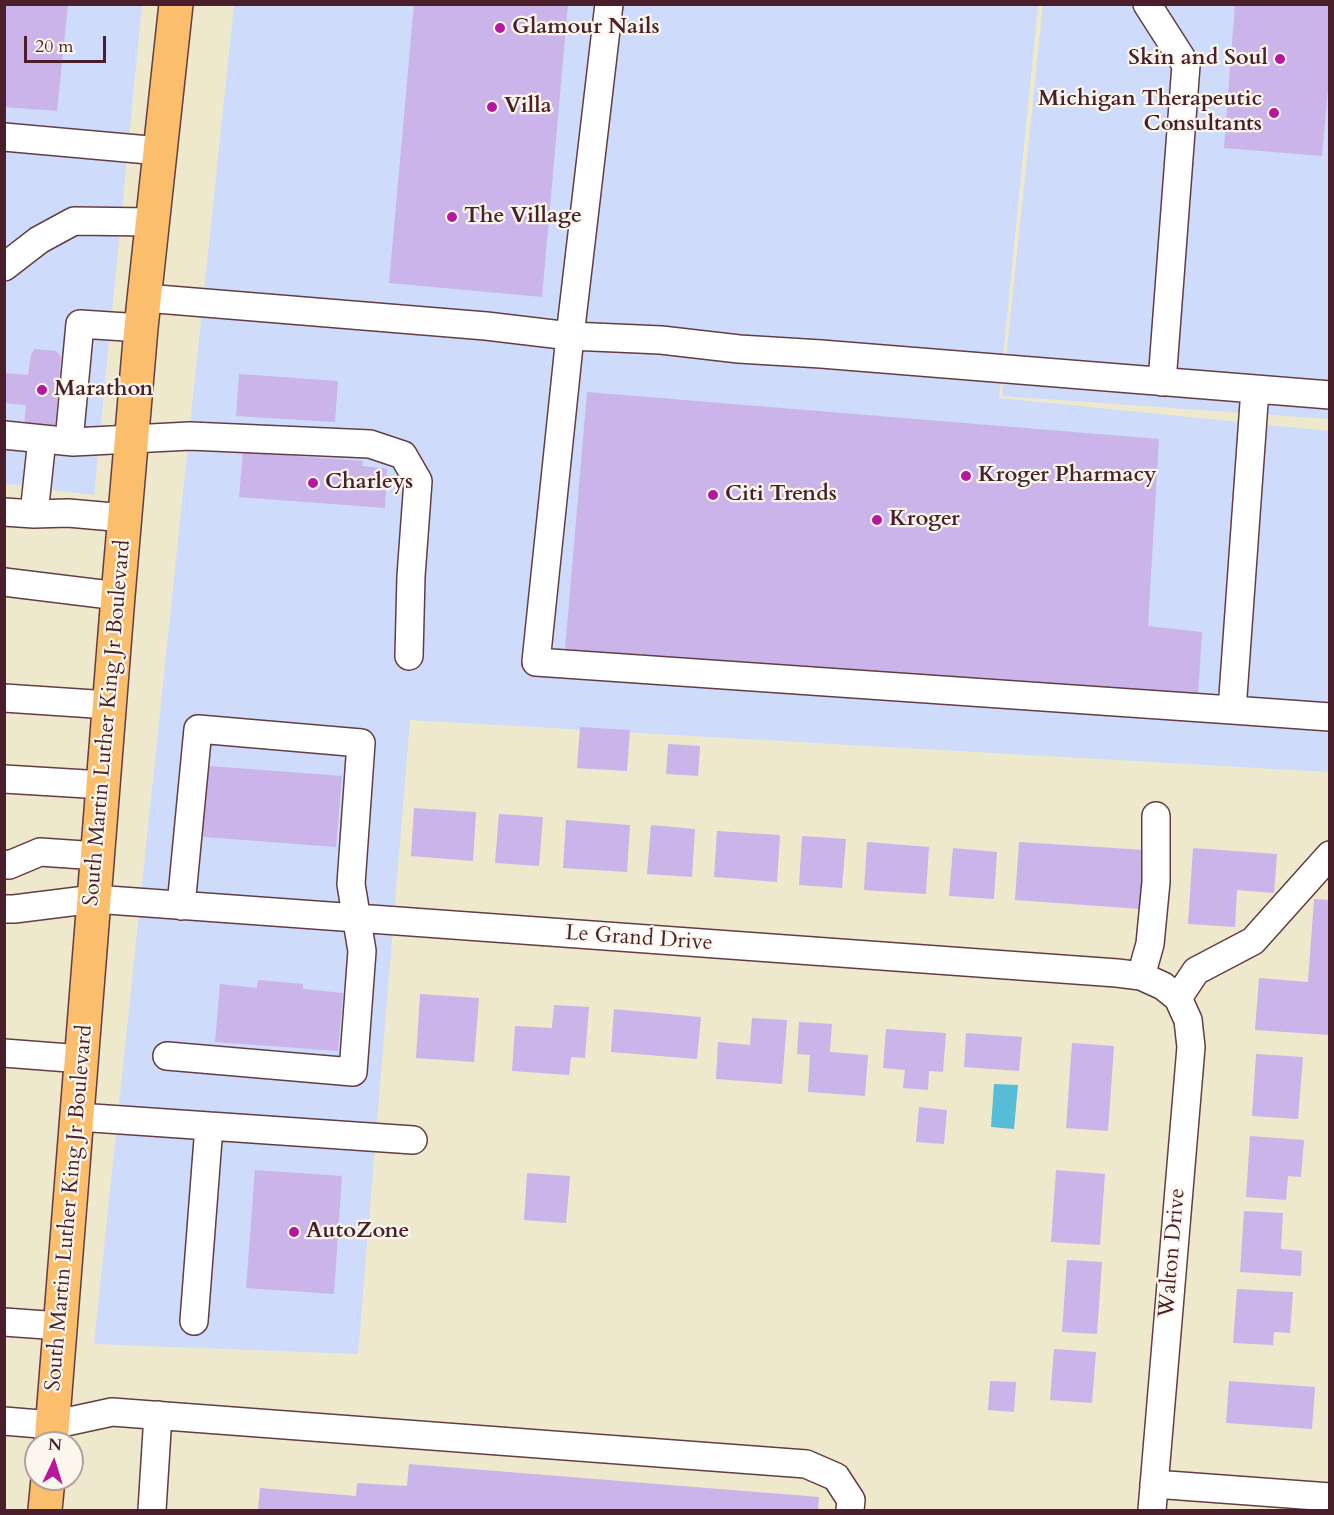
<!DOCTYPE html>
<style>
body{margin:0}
#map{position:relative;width:1334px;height:1515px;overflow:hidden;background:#eee8cd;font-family:Cardo,serif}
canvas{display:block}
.frame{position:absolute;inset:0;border:6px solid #4a1f2b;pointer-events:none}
.north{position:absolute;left:24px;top:1431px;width:60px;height:60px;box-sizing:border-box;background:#fbf7ec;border:2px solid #b4a19f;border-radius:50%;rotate:4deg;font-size:16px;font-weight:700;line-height:24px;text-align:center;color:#4a1f2b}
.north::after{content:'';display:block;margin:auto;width:21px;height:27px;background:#b5179e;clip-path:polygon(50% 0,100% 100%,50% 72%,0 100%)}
.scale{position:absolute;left:24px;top:36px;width:82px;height:27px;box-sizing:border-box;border:3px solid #4a1f2b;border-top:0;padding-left:8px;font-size:18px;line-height:21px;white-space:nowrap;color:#4a1f2b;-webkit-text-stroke:4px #fbf7ec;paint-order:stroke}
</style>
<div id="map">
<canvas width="1334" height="1515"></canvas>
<div class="frame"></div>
<div class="north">N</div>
<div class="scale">20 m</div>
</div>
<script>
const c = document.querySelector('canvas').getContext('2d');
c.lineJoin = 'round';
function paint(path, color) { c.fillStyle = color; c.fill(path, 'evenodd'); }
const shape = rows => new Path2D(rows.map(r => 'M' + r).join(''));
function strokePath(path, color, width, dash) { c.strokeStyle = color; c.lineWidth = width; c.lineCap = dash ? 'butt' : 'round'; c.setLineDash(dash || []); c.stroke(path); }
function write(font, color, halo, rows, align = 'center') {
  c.font = font + ' Cardo,serif'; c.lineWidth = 4.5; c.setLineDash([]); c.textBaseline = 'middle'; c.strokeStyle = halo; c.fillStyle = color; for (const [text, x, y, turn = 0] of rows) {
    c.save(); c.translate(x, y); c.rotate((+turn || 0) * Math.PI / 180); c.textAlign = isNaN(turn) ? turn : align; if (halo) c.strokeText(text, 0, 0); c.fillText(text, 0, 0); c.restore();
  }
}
const built = shape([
 [5,5,142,5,94,495,5,484],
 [234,5,1038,5,999,398,1329,431,1329,772,410,720,358,1354,94,1344],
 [1043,5,1329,5,1329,419,1002,396]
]);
const water = shape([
 [994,1084,1018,1085,1014,1129,991,1127]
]);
const building = shape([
 [4,4,68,4,57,111,4,107],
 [414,4,568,4,542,297,389,283],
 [1235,4,1330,4,1330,67,1322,156,1224,148],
 [35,349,56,351,61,357,55,428,24,425,26,405,4,403,4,373,28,375,31,354],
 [239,374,338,381,335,422,236,416],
 [587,392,1159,439,1148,626,1202,632,1198,696,565,650],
 [243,452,363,461,362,466,387,469,385,508,239,497],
 [580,727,630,730,627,771,577,768],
 [668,744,700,746,698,776,666,774],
 [196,765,342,776,336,847,191,836],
 [414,808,476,812,473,861,411,856],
 [499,814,543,817,539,866,495,863],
 [566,820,630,825,627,872,563,868],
 [651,825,695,829,692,877,647,874],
 [717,831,780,835,777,882,714,877],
 [802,836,846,839,842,888,799,885],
 [867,842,929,847,926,894,864,890],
 [1019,842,1145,850,1141,909,1015,900],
 [953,848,997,852,994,899,949,896],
 [1193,848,1277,854,1274,893,1237,890,1235,927,1188,924],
 [1314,899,1330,900,1330,1035,1255,1030,1259,978,1308,982],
 [258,980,303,984,303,989,343,993,338,1051,215,1042,220,984,257,988],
 [420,994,479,998,474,1062,416,1058],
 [554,1005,589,1007,585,1058,571,1057,569,1075,512,1071,515,1026,552,1028],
 [614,1009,701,1017,697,1059,611,1052],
 [752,1018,787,1020,782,1084,716,1079,718,1042,750,1045],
 [799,1022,832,1024,830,1052,868,1055,865,1096,808,1092,810,1055,797,1054],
 [886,1029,946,1033,943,1072,929,1071,928,1090,903,1088,905,1070,883,1068],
 [966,1033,1022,1037,1019,1071,964,1067],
 [1072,1043,1114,1046,1108,1131,1066,1128],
 [1256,1054,1303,1057,1298,1119,1252,1116],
 [919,1107,947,1110,944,1144,916,1142],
 [1250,1136,1304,1140,1301,1177,1288,1176,1286,1200,1246,1197],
 [255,1170,342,1176,334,1294,246,1288],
 [1056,1170,1105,1174,1100,1245,1051,1242],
 [527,1173,570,1176,566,1223,524,1220],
 [1244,1211,1283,1213,1281,1249,1302,1251,1301,1276,1240,1272],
 [1067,1260,1102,1262,1097,1334,1062,1332],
 [1237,1289,1293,1292,1290,1333,1274,1332,1273,1345,1233,1343],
 [1054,1349,1096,1352,1092,1403,1050,1400],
 [990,1381,1016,1382,1014,1412,988,1410],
 [1229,1381,1315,1387,1312,1429,1226,1423],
 [409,1464,819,1497,818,1510,258,1510,260,1488,356,1496,357,1483,407,1486]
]);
const minor = shape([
 [609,4,570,336,536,662,1232,710,1255,389],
 [1147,4,1186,65,1162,382],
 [4,137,160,151],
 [4,267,39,240,74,221,152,222],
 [145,298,486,326,570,336,661,340,739,349,821,354,1330,395],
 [4,435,73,442,190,436,370,444,403,455,418,481,411,576,409,656],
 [69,441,80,324,141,328],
 [4,512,34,514,68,513,125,518],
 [34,514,42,439],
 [4,582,118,596],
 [4,698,109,705],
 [1232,710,1330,717],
 [4,779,103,785],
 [4,864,9,865,40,852,98,856],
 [4,909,14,909,94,899,1117,973,1141,976,1163,986,1178,998,1188,1020,1191,1047,1152,1510],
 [1141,976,1150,944,1156,882,1156,816],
 [1178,998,1196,971,1253,941,1330,855],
 [4,1053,82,1059],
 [167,1056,353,1072,362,951,351,884,361,743,198,729,181,906],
 [78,1117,413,1140],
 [194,1321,209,1126],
 [4,1322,60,1326],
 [4,1421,52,1425,112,1412,806,1464,836,1477,851,1500,850,1510],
 [1154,1484,1330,1497],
 [152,1510,158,1415]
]);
const major = shape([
 [51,1443,118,596,141,328,176,4],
 [45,1510,48,1479]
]);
const markers = [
 [500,28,6,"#b5179e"],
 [1280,59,6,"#b5179e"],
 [492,107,6,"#b5179e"],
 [1274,113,6,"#b5179e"],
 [452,217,6,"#b5179e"],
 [42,390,6,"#b5179e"],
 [966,476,6,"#b5179e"],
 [313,483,6,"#b5179e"],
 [713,495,6,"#b5179e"],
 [877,520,6,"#b5179e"],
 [294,1232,6,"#b5179e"]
];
const poiNames = [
 ["Glamour Nails",512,28],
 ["Skin and Soul",1268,59,"right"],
 ["Michigan Therapeutic",1262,100,"right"],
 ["Consultants",1262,125,"right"],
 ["Villa",504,107],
 ["The Village",464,217],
 ["Marathon",54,390],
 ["Kroger Pharmacy",978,476],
 ["Charleys",325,483],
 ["Citi Trends",725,495],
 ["Kroger",889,520],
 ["AutoZone",306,1232]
];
const streetNames = [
 ["South Martin Luther King Jr Boulevard",108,723,-85],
 ["Le Grand Drive",639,939,4],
 ["South Martin Luther King Jr Boulevard",70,1208,-85],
 ["Walton Drive",1173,1253,-85]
];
paint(built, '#cedbfa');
paint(water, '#57bcd5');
paint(building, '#cab4ea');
strokePath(minor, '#633d43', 30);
strokePath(major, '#633d43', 36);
strokePath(minor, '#fff', 27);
strokePath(major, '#fabe6d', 33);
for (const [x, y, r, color] of markers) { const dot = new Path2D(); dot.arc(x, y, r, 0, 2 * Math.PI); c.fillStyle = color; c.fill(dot); strokePath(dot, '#fbf7ec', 2); }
write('bold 22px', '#4a1f2b', '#fbf7ec', poiNames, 'left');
write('22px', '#4a1f2b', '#fbf7ec', streetNames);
</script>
